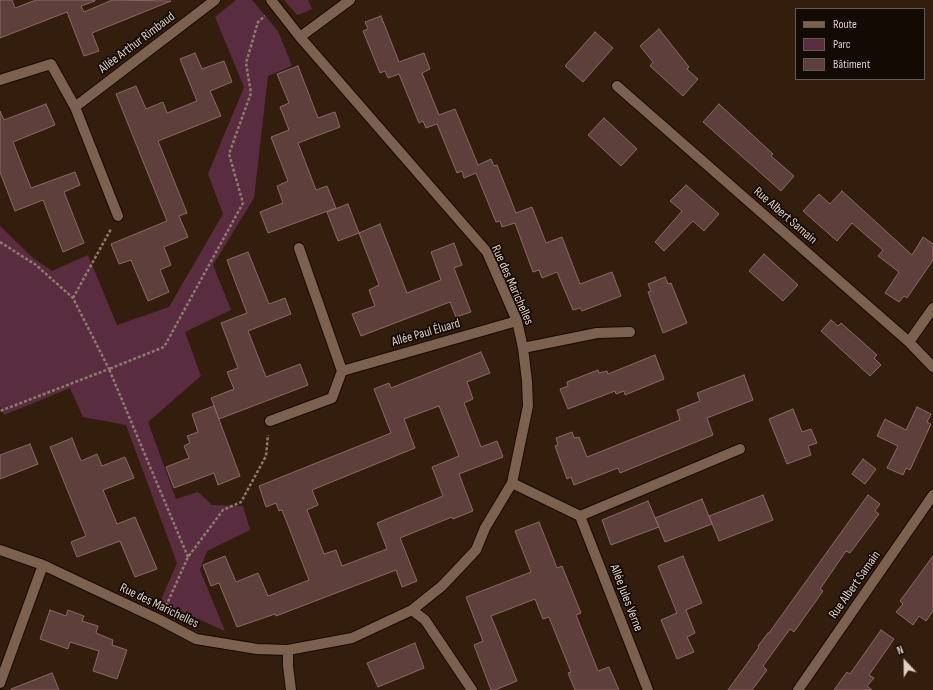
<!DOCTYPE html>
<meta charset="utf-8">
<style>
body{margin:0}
#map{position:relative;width:933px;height:690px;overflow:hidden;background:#331d0d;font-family:"Sofia Sans Condensed",sans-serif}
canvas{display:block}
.legend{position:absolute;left:795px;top:8px;width:130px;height:72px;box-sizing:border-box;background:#140a04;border:1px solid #655951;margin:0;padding:5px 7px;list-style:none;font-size:12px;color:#dfcfc5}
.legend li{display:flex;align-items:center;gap:8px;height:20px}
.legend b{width:20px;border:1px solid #655951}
.north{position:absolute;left:885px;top:642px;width:40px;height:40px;-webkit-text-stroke:3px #140a04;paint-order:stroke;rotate:338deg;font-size:11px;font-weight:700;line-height:16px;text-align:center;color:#dfcfc5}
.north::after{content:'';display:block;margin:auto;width:14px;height:18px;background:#dfcfc5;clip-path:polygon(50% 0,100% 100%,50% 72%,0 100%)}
</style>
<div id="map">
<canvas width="933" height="690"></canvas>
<ul class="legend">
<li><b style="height:5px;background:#7c614f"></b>Route</li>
<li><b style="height:11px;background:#592d3f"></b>Parc</li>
<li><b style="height:11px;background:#5e3f3c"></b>Bâtiment</li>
</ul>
<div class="north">N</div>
</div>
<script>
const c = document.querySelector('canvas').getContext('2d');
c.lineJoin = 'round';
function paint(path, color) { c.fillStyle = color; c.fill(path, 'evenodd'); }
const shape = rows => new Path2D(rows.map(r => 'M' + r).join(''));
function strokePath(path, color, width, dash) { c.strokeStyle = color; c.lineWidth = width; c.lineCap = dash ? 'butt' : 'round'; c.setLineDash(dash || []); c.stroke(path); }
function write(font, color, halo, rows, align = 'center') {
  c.font = font + ' "Sofia Sans Condensed",sans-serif'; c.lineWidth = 3.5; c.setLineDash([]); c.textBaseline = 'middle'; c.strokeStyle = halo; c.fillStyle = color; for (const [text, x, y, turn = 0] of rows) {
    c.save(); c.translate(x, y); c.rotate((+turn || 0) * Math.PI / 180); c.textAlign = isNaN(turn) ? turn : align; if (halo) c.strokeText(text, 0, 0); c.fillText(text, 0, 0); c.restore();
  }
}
const green = shape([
 [236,0,252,0,278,31,292,66,268,76,254,198,213,265,231,310,185,332,201,376,148,422,176,499,198,492,212,505,243,506,250,530,207,551,200,570,225,631,160,602,177,563,126,425,83,417,70,388,4,415,0,406,0,226,33,258,52,271,88,255,117,325,169,307,223,214,208,174,244,87,215,17],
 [284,0,308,0,312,9,303,13,297,15]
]);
const building = shape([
 [0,0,12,0,15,8,36,0,95,0,95,1,81,6,84,12,112,0,171,1,92,33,99,51,84,56,67,12,0,38,0,0],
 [381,16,399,62,424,53,430,69,422,73,439,115,455,109,478,165,491,159,494,166,497,165,516,213,532,207,546,243,562,237,580,284,612,272,621,296,582,311,580,308,573,310,557,272,542,278,539,270,533,272,515,223,502,227,500,221,496,222,476,173,464,178,462,171,457,173,437,124,426,128,423,121,419,123,399,74,388,78,385,71,380,73,363,31,368,29,365,22,381,16],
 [659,29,689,67,687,69,698,79,683,96,650,66,653,62,640,46,659,29],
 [595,32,613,48,583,82,565,66,595,32],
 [195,53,202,69,224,61,232,82,210,91,221,116,158,141,187,213,179,216,188,237,164,247,171,265,160,270,169,292,148,301,131,260,119,264,111,244,167,221,116,94,136,86,146,109,163,102,167,113,197,101,180,59,195,53],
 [298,66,318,118,335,112,340,127,298,143,316,190,327,186,336,208,268,233,260,212,283,203,277,186,288,181,271,137,289,130,280,107,289,103,277,74,298,66],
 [46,104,55,125,13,142,31,188,75,172,80,185,64,192,84,243,63,252,43,200,15,211,0,172,0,111,4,120,46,104],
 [719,104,773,154,771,156,794,176,781,191,703,122,719,104],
 [604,118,637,149,621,166,588,135,604,118],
 [686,185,719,214,704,231,693,221,664,251,655,242,682,211,670,201,686,185],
 [842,191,912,255,923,237,933,244,933,260,907,298,904,296,899,302,885,293,899,272,878,256,883,250,852,223,837,241,803,211,819,194,830,204,842,191],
 [348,204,359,233,338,241,327,212,348,204],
 [380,224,407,293,441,280,431,252,454,243,462,265,454,268,471,312,456,317,450,302,361,336,352,314,375,306,369,290,379,285,359,233,380,224],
 [248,252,269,304,285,298,291,314,248,331,266,377,300,364,308,385,219,419,211,398,234,389,227,372,238,368,221,323,247,313,227,260,248,252],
 [764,254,798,285,783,301,749,271,764,254],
 [665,277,668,284,671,283,687,323,663,333,648,292,651,291,648,284,665,277],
 [831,320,838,326,841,323,877,355,874,358,881,365,870,376,821,331,831,320],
 [481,352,490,373,467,382,473,399,464,403,481,447,497,441,503,457,459,474,473,511,453,519,452,517,400,538,417,581,402,587,396,570,276,616,275,614,237,627,219,583,211,586,203,565,225,556,236,582,258,573,268,596,309,580,282,510,279,511,276,503,266,507,259,486,391,433,374,389,389,383,391,388,481,352],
 [439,406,459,456,432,467,443,496,377,523,387,549,342,566,336,550,324,554,307,510,318,505,312,490,415,448,404,419,439,406],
 [655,355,664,379,625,395,624,391,616,394,615,391,568,409,560,389,568,386,567,382,598,370,599,373,607,371,608,374,655,355],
 [744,375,753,400,707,418,713,435,620,473,618,468,574,485,571,477,567,479,555,446,558,445,556,438,572,432,574,438,579,437,587,457,680,420,677,410,700,401,697,393,744,375],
 [214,406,240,476,218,485,214,473,174,488,166,467,189,458,184,446,190,443,187,436,198,432,192,414,214,406],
 [917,407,931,414,927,422,931,424,910,470,906,468,903,475,887,468,898,446,877,436,885,419,906,430,917,407],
 [793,409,802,432,811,429,817,443,808,446,811,455,787,464,769,419,793,409],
 [72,438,81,461,97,454,102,466,125,457,134,478,103,490,117,524,135,517,157,569,135,577,120,541,77,557,71,542,86,536,50,447,72,438],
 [30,444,38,464,0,479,0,455,30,444],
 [863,459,876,469,865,484,852,474,863,459],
 [763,495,773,520,719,541,709,516,763,495],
 [868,495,880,504,875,511,879,514,850,553,846,551,820,589,823,591,794,632,790,629,763,666,767,670,752,690,728,690,759,647,758,646,768,633,769,633,868,495],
 [702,499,712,524,665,542,655,518,702,499],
 [648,501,659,527,611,545,602,520,648,501],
 [539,522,557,568,562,566,581,613,576,615,598,671,609,667,619,690,575,690,568,673,571,672,549,617,543,619,535,599,491,616,517,681,495,690,491,690,474,645,483,641,466,597,531,572,515,531,539,522],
 [683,556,702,603,686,610,695,633,687,637,694,652,677,659,661,620,677,613,658,566,683,556],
 [933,556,933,611,926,621,919,616,913,625,896,612,903,604,900,601,933,556],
 [50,610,66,616,68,610,84,616,82,621,98,626,96,633,113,640,112,645,127,650,117,679,93,671,99,651,70,642,68,649,40,639,50,610],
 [881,630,894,639,869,675,874,678,867,686,872,690,834,690,847,672,850,674,881,630],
 [415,643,424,668,378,687,367,663,415,643],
 [52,673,59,690,11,690,11,689,52,673]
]);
const path = shape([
 [0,242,36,265,73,298,109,369,0,411],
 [73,298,111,229],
 [188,557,109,369,164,347,243,203,229,154,251,93,246,63,258,22,265,16],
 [166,606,188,557,223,510,241,502,266,456,268,435]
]);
const minor = shape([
 [300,37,350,0],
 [0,80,51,64,75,107,215,0],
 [617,86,909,342,933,367],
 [75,107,118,216],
 [909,342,933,308],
 [523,348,597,333,630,332],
 [342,371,517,321],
 [270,421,332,398,342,371,299,248],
 [512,483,580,516,648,690],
 [580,516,740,449],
 [0,550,43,565,160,620,196,639,257,649,288,650,352,638,412,610,442,586,476,550,485,528,512,483,528,406,527,381,523,348,517,321,487,252,300,37,271,0],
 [412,610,425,620,472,690],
 [288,650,288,666,291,690],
 [0,683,43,565],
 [798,690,933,495]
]);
const streetNames = [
 ["Allée Arthur Rimbaud",137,43,-37],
 ["Rue Albert Samain",785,216,41],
 ["Rue des Marichelles",512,285,66],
 ["Allée Paul Éluard",426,333,-16],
 ["Rue Albert Samain",855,585,-55],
 ["Allée Jules Verne",626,598,69],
 ["Rue des Marichelles",159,606,26]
];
paint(green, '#592d3f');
paint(building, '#5e3f3c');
strokePath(building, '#8b6965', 1);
strokePath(minor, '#1a0700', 12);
strokePath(path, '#8d7b6e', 2.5, [3, 2]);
strokePath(minor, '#7c614f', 10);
write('13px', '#dfcfc5', '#140a04', streetNames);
</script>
